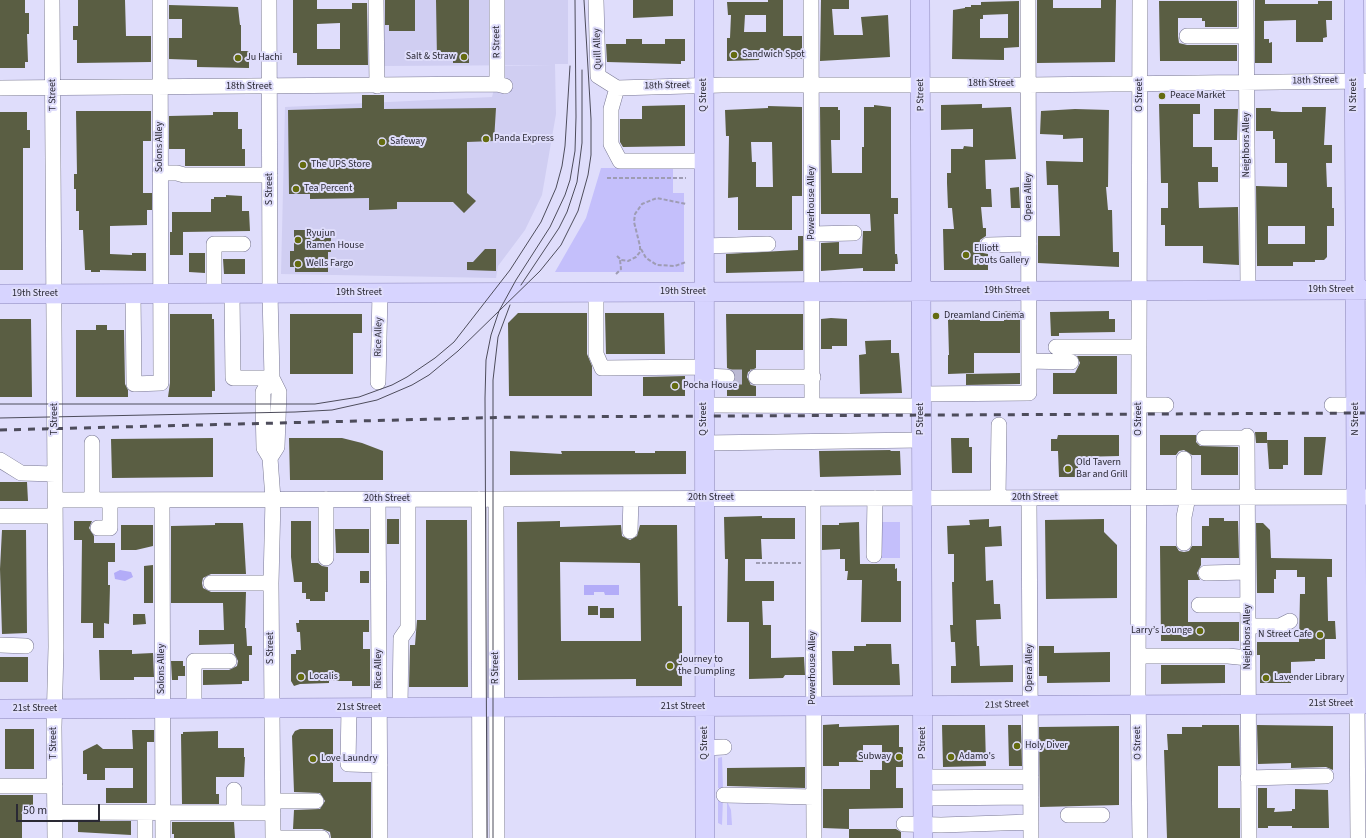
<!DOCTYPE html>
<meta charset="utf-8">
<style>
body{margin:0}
#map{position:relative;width:1366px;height:838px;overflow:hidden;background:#dfddfb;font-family:"Source Sans 3",sans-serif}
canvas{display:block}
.scale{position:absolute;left:16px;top:804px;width:84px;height:18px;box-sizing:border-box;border:2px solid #2a2934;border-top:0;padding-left:5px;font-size:12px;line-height:14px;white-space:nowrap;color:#2a2934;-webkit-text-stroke:3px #dfddfb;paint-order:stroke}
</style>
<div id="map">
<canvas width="1366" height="838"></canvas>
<div class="scale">50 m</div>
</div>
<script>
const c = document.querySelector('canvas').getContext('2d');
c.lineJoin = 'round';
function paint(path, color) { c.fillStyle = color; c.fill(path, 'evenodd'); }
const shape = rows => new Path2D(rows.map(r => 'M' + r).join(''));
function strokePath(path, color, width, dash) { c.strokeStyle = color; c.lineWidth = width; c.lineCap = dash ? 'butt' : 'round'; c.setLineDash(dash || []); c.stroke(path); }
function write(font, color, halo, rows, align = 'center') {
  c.font = font + ' "Source Sans 3",sans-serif'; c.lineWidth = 4; c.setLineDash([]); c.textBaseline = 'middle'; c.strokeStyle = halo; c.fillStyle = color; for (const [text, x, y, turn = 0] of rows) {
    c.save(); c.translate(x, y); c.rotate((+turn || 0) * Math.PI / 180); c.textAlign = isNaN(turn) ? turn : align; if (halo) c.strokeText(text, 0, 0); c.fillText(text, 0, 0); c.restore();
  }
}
const built = shape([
 [382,0,568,0,568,64,555,64,556,114,542,195,525,230,498,266,496,278,281,274,285,107,492,97,500,66,553,65,383,66]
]);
const green = shape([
 [601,168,673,168,673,193,684,193,684,272,555,272,586,218],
 [879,522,900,522,900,558,879,558],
 [722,757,723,789,718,788,718,758],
 [723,798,722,825,718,823,718,800],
 [727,801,731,810,732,825,727,825]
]);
const water = shape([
 [120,570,131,572,133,577,125,581,115,579,114,573],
 [584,585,619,585,619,595,605,595,604,592,594,592,594,595,584,595]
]);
const building = shape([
 [0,0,25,0,25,13,29,13,29,34,27,34,28,62,25,62,25,68,0,68],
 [78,0,125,0,126,36,151,36,151,62,77,63,77,40,73,40,73,26,78,26],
 [293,0,317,0,317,9,352,9,352,3,367,3,368,65,297,65,297,53,293,53],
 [340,23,340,49,317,49,317,24],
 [385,0,415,0,415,31,389,31,389,25,385,25],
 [436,0,469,0,469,63,453,63,453,59,437,59],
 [633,0,673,0,673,16,633,18],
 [768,0,783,0,783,36,802,36,802,59,788,59,788,56,759,56,759,60,727,61,727,38,730,38,731,15,728,15,727,2,768,2],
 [745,15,766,15,766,32,744,32],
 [821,0,849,0,849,9,832,9,834,35,863,35,861,17,888,15,890,57,820,61],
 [1037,0,1053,0,1053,8,1101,8,1101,0,1116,0,1115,62,1037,63],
 [1255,0,1265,0,1265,4,1318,4,1318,1,1332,1,1332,20,1326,20,1327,37,1323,38,1323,42,1296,42,1296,20,1264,21,1264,39,1269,39,1269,43,1272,42,1272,63,1255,63],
 [1019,1,1019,47,1004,48,1004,60,952,59,953,10,965,8,965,7,971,7,971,5,981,5,981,2],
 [1008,14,1008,38,980,38,980,19,983,19,983,15],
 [1159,1,1237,1,1237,27,1205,27,1205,21,1202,21,1202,18,1178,18,1178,36,1179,43,1187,45,1237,45,1237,61,1160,61],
 [169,5,238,7,240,25,241,25,241,51,249,51,249,68,197,67,197,60,169,59,169,38,182,38,182,19,169,19],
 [626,39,642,39,642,44,665,44,665,39,685,39,685,61,681,61,681,64,607,62,606,44,626,44],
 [362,95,384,95,384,109,496,108,494,141,467,142,467,193,476,201,464,213,453,202,397,202,397,209,369,210,369,198,310,199,310,194,289,194,288,110,362,108],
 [982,104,982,108,1011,107,1016,159,985,160,986,189,991,189,992,207,981,207,983,228,986,228,986,236,980,240,979,246,983,253,988,254,988,270,944,270,943,229,954,229,952,208,948,208,947,183,947,173,951,173,951,149,963,149,964,146,973,147,973,129,941,130,941,105],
 [1159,104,1200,104,1200,114,1193,114,1193,147,1212,147,1212,167,1218,167,1218,182,1198,182,1199,208,1238,207,1239,265,1203,263,1203,246,1165,246,1165,225,1161,225,1161,208,1168,208,1168,183,1161,183],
 [685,105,685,146,623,147,620,142,620,119,642,119,642,106],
 [874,105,891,107,891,198,898,198,898,214,894,214,895,254,897,254,898,264,895,264,895,271,863,271,863,268,821,271,821,243,839,242,839,254,862,254,863,231,871,231,870,214,821,214,820,107,838,107,838,110,840,110,840,140,831,140,832,173,862,173,862,147,864,147,864,107,874,107],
 [768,106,802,107,802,196,792,196,792,230,738,230,738,197,728,198,729,136,726,136,725,110,768,108],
 [751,142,772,142,773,187,756,187,756,162,752,162],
 [1302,107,1326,107,1324,145,1332,145,1332,163,1326,163,1327,187,1332,187,1332,208,1334,208,1334,226,1327,226,1327,257,1324,260,1315,260,1315,262,1293,262,1293,266,1257,266,1256,186,1287,187,1287,163,1275,163,1275,139,1273,139,1273,131,1256,131,1256,108,1271,108,1271,111,1281,112,1302,112],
 [1268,226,1305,226,1305,244,1268,244],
 [1075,109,1109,110,1108,187,1106,187,1108,210,1112,210,1113,252,1119,252,1119,267,1038,263,1038,236,1060,236,1058,185,1047,185,1046,161,1083,162,1083,138,1063,139,1063,135,1040,134,1041,111],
 [1214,109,1238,109,1237,140,1214,140],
 [76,111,151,111,151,141,143,141,143,193,152,193,152,210,147,210,147,225,110,226,110,254,132,255,132,253,146,253,146,271,100,270,100,272,91,272,91,270,85,270,83,230,79,230,79,211,76,211,76,189,74,189,74,174,77,174],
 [0,112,27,112,27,130,30,130,30,148,23,148,23,270,0,270],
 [213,112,238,112,238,129,242,129,242,149,245,149,245,166,185,166,185,149,169,149,169,116,213,115],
 [1019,187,1020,208,1011,208,1010,188],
 [226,195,242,196,242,211,249,211,250,231,183,232,183,255,170,255,170,232,172,232,172,212,211,212,211,199,214,199,214,197,226,197],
 [294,230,331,230,331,252,328,252,328,272,295,272,295,267,290,267,290,251,294,251],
 [798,236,803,236,803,271,726,273,726,254,798,250],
 [485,249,496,249,496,271,467,270,467,262,473,262],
 [189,253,205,253,205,273,189,272],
 [223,259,245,259,245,274,224,274],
 [1004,311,1020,311,1020,353,974,353,974,373,948,374,948,355,949,355,948,320,949,320,949,314,980,314,980,321,1004,321],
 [1109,311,1109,319,1115,319,1115,332,1059,333,1059,336,1051,336,1050,312],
 [518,313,587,313,587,354,592,366,592,396,509,396,508,323],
 [605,313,664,313,665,354,606,354],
 [170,314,212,314,212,319,214,319,215,391,212,391,212,397,168,397,170,383],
 [290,314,362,314,362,333,353,333,353,374,290,374],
 [726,314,803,314,803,350,756,350,756,368,748,372,747,377,751,385,756,386,756,396,727,396,727,386,734,382,736,377,732,370,727,368],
 [831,318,847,319,847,346,832,346,832,349,821,349,821,319],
 [0,319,31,319,32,397,0,397],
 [96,325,107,325,107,330,124,330,125,384,128,390,128,397,76,397,76,330,96,330],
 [891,340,891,353,899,353,902,393,860,394,859,355,866,354,865,341],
 [1077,356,1117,356,1117,394,1053,394,1053,373,1075,373,1080,363],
 [1020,373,1020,384,966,385,966,374],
 [685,376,685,396,643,396,643,377],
 [1255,432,1267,432,1267,443,1256,443],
 [1058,435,1119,435,1119,456,1078,457,1078,477,1059,477,1058,451,1051,451,1051,439,1057,439],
 [1160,435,1196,435,1196,442,1200,446,1238,447,1238,475,1201,475,1201,455,1192,455,1184,450,1179,451,1176,455,1160,455],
 [1304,437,1326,437,1322,475,1304,475],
 [213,438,213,477,112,478,111,439],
 [289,438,342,438,362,443,383,451,383,480,290,480],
 [951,438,969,438,969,447,972,447,972,473,952,473],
 [1267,440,1288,440,1288,465,1283,465,1283,469,1269,469],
 [891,450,890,451,900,451,901,475,820,477,819,451],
 [510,451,562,454,561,451,635,451,635,453,655,453,655,451,686,451,686,474,510,475],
 [0,482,27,482,28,501,0,501],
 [762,516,762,518,795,518,795,539,761,539,762,559,745,559,745,581,774,581,774,601,762,601,763,625,771,625,771,658,804,657,805,675,785,675,783,678,749,679,749,622,727,622,728,559,725,559,724,517],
 [1209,518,1224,518,1224,521,1238,521,1239,558,1201,558,1201,565,1197,573,1200,580,1188,580,1188,622,1239,622,1239,641,1161,641,1160,546,1176,546,1179,551,1184,552,1189,551,1192,546,1202,546,1202,526,1209,526],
 [387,519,399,519,399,544,387,544],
 [989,519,989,527,1001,526,1002,546,985,547,986,581,993,580,994,604,1000,604,1001,619,976,620,977,646,979,646,980,666,1013,665,1013,682,951,683,951,666,956,666,955,642,951,642,950,625,953,625,952,582,954,582,954,554,948,554,947,526,970,525,969,520],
 [1104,519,1104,532,1117,545,1117,598,1046,599,1045,520],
 [426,520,467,520,468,687,409,687,410,645,415,645,417,620,426,620],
 [74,521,92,521,89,528,94,536,94,543,115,543,115,562,108,562,108,585,110,585,109,624,104,623,104,638,93,638,93,623,81,623,82,540,74,540],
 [291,521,311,521,311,563,318,563,322,566,328,567,328,592,325,592,325,601,310,601,310,599,306,599,306,593,302,593,302,582,294,582,291,557],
 [560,521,560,527,621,525,622,536,630,540,637,536,640,525,677,525,678,606,682,606,682,686,636,686,636,679,518,680,517,522],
 [560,562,640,563,641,641,561,641],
 [859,522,860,564,895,564,895,569,897,568,897,581,901,581,901,622,861,622,862,580,847,580,848,571,845,571,845,559,840,559,840,549,822,550,822,525,839,525,839,523],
 [215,523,243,523,246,574,211,574,203,578,202,583,203,588,211,592,246,592,245,628,246,628,247,646,252,646,252,655,249,655,249,681,242,681,242,684,203,685,203,670,229,670,237,666,238,661,234,653,234,644,199,645,199,630,224,630,223,603,171,603,171,526,215,525],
 [1256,523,1263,523,1270,530,1271,558,1332,559,1332,577,1327,577,1328,621,1335,621,1336,639,1325,639,1325,659,1315,659,1315,661,1291,662,1291,683,1260,683,1260,655,1257,655,1257,642,1299,642,1300,594,1305,594,1305,577,1297,577,1297,570,1276,570,1276,579,1274,579,1274,593,1257,593],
 [121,525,153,525,153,546,136,550,121,550],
 [335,529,369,529,369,553,336,553],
 [2,530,26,530,27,633,2,634,0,569],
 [153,565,153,603,144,603,144,566],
 [360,571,369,571,369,583,360,583],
 [588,606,598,606,598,615,588,615],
 [600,608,614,608,614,618,600,618],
 [133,614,145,614,146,624,133,625],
 [299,620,369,620,369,632,363,632,363,649,370,649,370,686,352,686,352,681,329,681,329,683,300,684,294,686,291,681,291,654,296,654,296,650,301,650,300,632,297,632,296,623,299,623],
 [866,644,891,644,892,664,899,664,900,685,833,685,832,651,854,651,854,646,866,646],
 [1039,646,1054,646,1054,653,1110,652,1110,682,1047,683,1047,676,1039,676],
 [99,650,132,650,132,654,153,653,154,677,134,677,134,680,100,680],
 [0,657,28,657,28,682,0,682],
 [171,661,183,661,183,666,185,666,185,676,178,676,178,680,172,680],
 [1161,665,1225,665,1225,683,1161,684],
 [839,724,839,727,899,725,899,747,903,747,903,767,896,767,896,788,903,788,903,808,849,809,849,829,823,828,823,789,870,789,870,770,882,770,882,745,863,745,863,762,839,762,839,766,823,766,823,725],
 [942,725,985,725,986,766,943,767],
 [1008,725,1021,725,1022,766,1009,766],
 [1202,725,1239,725,1240,766,1218,766,1218,808,1240,808,1240,838,1167,838,1164,750,1168,750,1167,734,1182,734,1182,727,1202,727],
 [1257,725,1333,726,1333,770,1326,767,1291,768,1291,763,1258,764],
 [1119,726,1119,805,1040,807,1039,727],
 [5,729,34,729,34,769,5,769],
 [300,729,333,729,333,782,371,782,371,838,331,838,330,832,322,829,293,829,294,810,320,809,325,801,320,793,294,792,292,736,295,731],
 [132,730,154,730,154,742,147,742,147,803,106,803,106,788,133,788,133,768,105,768,105,780,87,780,87,774,83,774,83,751,97,744,103,749,133,749],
 [218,731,218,748,244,748,244,757,245,757,244,777,216,777,216,794,219,794,219,804,182,804,181,734,183,734,183,732],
 [805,767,805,788,727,786,727,768],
 [1258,788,1267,788,1267,808,1275,808,1274,812,1292,811,1292,809,1295,809,1295,789,1328,790,1329,828,1292,828,1292,826,1268,826,1268,828,1258,828],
 [0,795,33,795,33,811,22,811,22,838,0,838],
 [78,821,131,821,131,835,78,832],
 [172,822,234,822,235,838,174,838,174,834,172,834],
 [849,829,896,829,901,832,901,838,849,838]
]);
const minorTunnel = shape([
 [727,377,756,377]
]);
const path = shape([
 [607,178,686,178],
 [641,249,646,258,657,265,675,266,686,262],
 [617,256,621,260,628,261,636,257,640,252,640,246,634,222,635,214,642,204,657,198,686,204],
 [616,274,621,269,620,260],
 [756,563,801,563]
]);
const minor = shape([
 [52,0,56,647,54,727,55,838],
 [269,0,270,293,272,378,279,392,277,447,270,458],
 [376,0,377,86],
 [497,0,497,84],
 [596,0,598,76,617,88],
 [811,0,812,406],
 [1140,0,1138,693,1140,838],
 [1246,0,1248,290],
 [1187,36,1246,36],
 [0,88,497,84,505,86],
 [617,88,722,85,1028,85,1366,81],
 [617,88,611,109,611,144,620,161,704,161],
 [160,173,177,173,184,175,270,175],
 [812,234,854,233],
 [988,245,1029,244],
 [704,246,768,244],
 [596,292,596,354,602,368,704,367],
 [133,294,134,384,161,383,160,0],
 [214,294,214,244,243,244],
 [232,294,233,378,272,378],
 [1056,347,1139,347],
 [1029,361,1071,362],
 [704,376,727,377],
 [756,377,813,377],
 [272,378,263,392,263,404,264,448,270,458,273,499,271,583,273,838],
 [378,382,380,293],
 [921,394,1029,393,1028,0],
 [704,405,921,406],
 [1139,405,1166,405],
 [1332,405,1356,405],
 [1247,436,1249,838],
 [1204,438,1247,438],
 [92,443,92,500],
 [704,443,921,440],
 [0,460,21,473,55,474],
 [1184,497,1184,459],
 [813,498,814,838],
 [998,498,999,425],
 [1029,498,1031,838],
 [326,499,326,558],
 [378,499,380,838],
 [479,499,480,838],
 [496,499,497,838],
 [55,500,1366,497],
 [162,500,163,838],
 [0,516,55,516],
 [98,528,110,528,110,500],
 [630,531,631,499],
 [1184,543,1184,517,1188,497],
 [874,555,875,498],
 [1206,573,1247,572],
 [211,583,271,583],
 [1199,605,1248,605],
 [1248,626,1280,626,1290,621],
 [0,645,26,646],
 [1138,656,1228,656,1248,658],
 [1357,704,1358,838],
 [349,708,348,764,380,765],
 [400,708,401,638,408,628,408,499],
 [194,709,194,661,229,661],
 [705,748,724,747],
 [923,777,1031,777],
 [1248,778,1326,776],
 [0,786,55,786],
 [724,795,814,797],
 [923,798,1031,797],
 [273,801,316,801],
 [55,812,273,813],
 [234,813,234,790],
 [1068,815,1102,815],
 [904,824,941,825,1031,822],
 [145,838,145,813],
 [273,838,322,838]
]);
const major = shape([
 [704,0,705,838],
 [920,0,923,838],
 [1354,0,1357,704],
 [0,294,1366,290],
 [0,709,1366,704]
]);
const tram = shape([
 [521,285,559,228,567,212,577,182,582,143,582,70],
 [0,404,315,404,359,397,392,385,407,377,435,358,454,342,510,270,541,222,556,188,562,166,565,146,570,66],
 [0,418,295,412,332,410,377,400,412,385,429,375,458,351,540,271,561,245,578,211,588,175,591,155,591,119,584,0],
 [487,838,485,398,486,360,491,335,499,311,516,280,550,227,565,195,570,180,575,151,576,117,575,0],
 [493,838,493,380,498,337,510,305]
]);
const rail = shape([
 [0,430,517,417,1366,413]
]);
const markers = [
 [734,55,4,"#646b10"],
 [464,57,4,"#646b10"],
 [238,58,4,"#646b10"],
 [1162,96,4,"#646b10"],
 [486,139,4,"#646b10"],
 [382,142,4,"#646b10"],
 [303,165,4,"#646b10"],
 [296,189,4,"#646b10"],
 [298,240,4,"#646b10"],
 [966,255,4,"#646b10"],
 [298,264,4,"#646b10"],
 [936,316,4,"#646b10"],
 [675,386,4,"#646b10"],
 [1068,469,4,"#646b10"],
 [1200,631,4,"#646b10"],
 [1320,635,4,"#646b10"],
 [670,666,4,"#646b10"],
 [301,677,4,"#646b10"],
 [1266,678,4,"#646b10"],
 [1017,746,4,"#646b10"],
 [899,757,4,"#646b10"],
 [951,757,4,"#646b10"],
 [313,759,4,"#646b10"]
];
const streetNames = [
 ["R Street",497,42,-91],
 ["Quill Alley",598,49,-92],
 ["18th Street",1315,81,-1],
 ["18th Street",991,84],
 ["18th Street",667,86,-1],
 ["18th Street",249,87],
 ["T Street",53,95,-91],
 ["Q Street",704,95,-90],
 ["P Street",921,95,-91],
 ["O Street",1140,95,-90],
 ["N Street",1354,95,-90],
 ["Neighbors Alley",1247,145,-90],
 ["Solons Alley",160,147,-90],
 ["S Street",270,189,-90],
 ["Opera Alley",1029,197,-90],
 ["Powerhouse Alley",812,203,-90],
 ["19th Street",1331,290],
 ["19th Street",1007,291],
 ["19th Street",683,292],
 ["19th Street",359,293],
 ["19th Street",35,294],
 ["Rice Alley",379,337,-89],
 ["T Street",55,419,-90],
 ["Q Street",704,419,-90],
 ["P Street",921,419,-90],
 ["O Street",1139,419,-90],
 ["N Street",1356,419,-90],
 ["20th Street",711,498],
 ["20th Street",1035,498],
 ["20th Street",387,499],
 ["Neighbors Alley",1248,637,-90],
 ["S Street",271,648,-90],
 ["R Street",496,668,-90],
 ["Powerhouse Alley",813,668,-90],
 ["Opera Alley",1030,668,-90],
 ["Solons Alley",162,669,-90],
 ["Rice Alley",379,669,-90],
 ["21st Street",1331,704],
 ["21st Street",1007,705,-2],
 ["21st Street",683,707],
 ["21st Street",359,708],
 ["21st Street",35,709],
 ["T Street",54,743,-90],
 ["Q Street",705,743,-90],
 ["P Street",923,743,-90],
 ["O Street",1138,743,-91]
];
const poiNames = [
 ["Sandwich Spot",742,55],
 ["Salt & Straw",456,57,"right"],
 ["Ju Hachi",246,58],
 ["Peace Market",1170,96],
 ["Panda Express",494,139],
 ["Safeway",390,142],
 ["The UPS Store",311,165],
 ["Tea Percent",304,189],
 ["Ryujun",306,234],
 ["Ramen House",306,246],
 ["Elliott",974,249],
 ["Fouts Gallery",974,261],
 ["Wells Fargo",306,264],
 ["Dreamland Cinema",944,316],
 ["Pocha House",683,386],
 ["Old Tavern",1076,463],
 ["Bar and Grill",1076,475],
 ["Larry’s Lounge",1192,631,"right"],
 ["N Street Cafe",1312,635,"right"],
 ["Journey to",678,660],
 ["the Dumpling",678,672],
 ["Localis",309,677],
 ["Lavender Library",1274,678],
 ["Holy Diver",1025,746],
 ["Subway",891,757,"right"],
 ["Adamo's",959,757],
 ["Love Laundry",321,759]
];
paint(built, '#d0cef2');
paint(green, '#c4bffb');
paint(water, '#b3acf8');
paint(building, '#5a5e43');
strokePath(minorTunnel, '#bbb9d3', 15, [15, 8]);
strokePath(minor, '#797893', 16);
strokePath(major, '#8a85b8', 20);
strokePath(path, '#9e9cb3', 2, [4, 2]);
strokePath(minor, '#fff', 15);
strokePath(major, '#d7d4ff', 19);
strokePath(tram, '#4d4c5b', 1);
strokePath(rail, '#4d4c5b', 3, [7, 7]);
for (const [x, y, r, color] of markers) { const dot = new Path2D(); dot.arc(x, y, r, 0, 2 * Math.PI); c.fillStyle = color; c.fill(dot); strokePath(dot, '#dfddfb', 1.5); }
write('10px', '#2a2934', '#dfddfb', streetNames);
write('10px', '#2a2934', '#dfddfb', poiNames, 'left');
</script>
